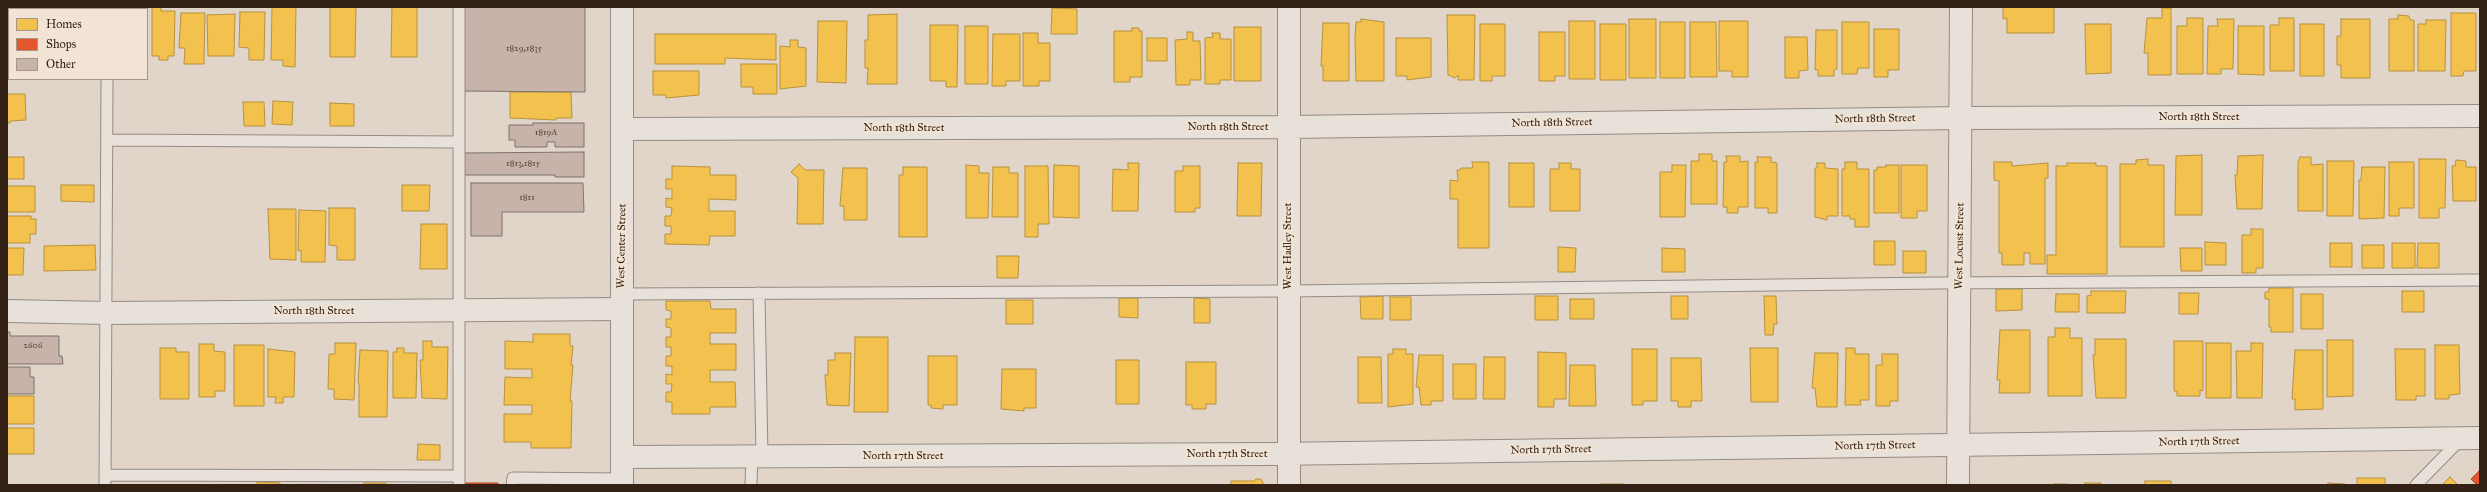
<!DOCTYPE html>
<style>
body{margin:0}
#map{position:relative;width:2487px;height:492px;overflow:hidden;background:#e0d5c8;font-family:"IM FELL Great Primer",serif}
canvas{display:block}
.frame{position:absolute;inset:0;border:8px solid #332115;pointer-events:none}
.legend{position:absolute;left:8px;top:8px;width:140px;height:72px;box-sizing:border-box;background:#f1e4d4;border:1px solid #a59688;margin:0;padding:5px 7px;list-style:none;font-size:12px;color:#332115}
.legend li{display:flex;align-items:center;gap:8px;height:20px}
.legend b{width:20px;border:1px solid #a59688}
</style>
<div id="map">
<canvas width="2487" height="492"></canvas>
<div class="frame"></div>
<ul class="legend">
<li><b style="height:11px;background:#f2c14e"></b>Homes</li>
<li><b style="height:11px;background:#e4572e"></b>Shops</li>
<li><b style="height:11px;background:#c7b3aa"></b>Other</li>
</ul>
</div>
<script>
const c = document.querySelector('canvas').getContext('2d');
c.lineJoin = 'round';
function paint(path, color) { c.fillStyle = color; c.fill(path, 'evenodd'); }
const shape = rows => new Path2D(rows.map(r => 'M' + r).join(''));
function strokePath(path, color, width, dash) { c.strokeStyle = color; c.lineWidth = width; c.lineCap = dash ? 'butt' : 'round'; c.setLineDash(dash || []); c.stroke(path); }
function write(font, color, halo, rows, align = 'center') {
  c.font = font + ' "IM FELL Great Primer",serif'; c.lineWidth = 4; c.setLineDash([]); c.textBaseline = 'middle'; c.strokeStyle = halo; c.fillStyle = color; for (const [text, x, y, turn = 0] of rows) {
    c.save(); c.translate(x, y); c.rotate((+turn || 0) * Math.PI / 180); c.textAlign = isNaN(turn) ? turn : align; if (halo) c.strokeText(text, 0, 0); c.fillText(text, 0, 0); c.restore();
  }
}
const homes = shape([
 [152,7,161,7,161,11,175,11,174,56,168,56,168,60,159,60,159,56,152,56,152,7],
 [272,7,296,7,295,67,283,66,283,60,271,60,272,7],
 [330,7,356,7,355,57,330,57,330,7],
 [392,7,417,7,417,57,391,57,392,7],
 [2003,7,2054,7,2054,33,2007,33,2007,18,2003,19,2003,7],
 [1052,8,1077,9,1077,34,1051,34,1052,8],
 [2162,8,2171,8,2171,75,2148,75,2148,53,2144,53,2147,18,2162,18,2162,8],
 [240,12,265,12,264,60,249,60,249,48,239,47,240,12],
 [181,13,205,13,204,64,184,64,185,48,179,48,181,13],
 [2451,13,2476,13,2476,71,2464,71,2463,76,2451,76,2451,13],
 [235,14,234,56,208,56,207,15,235,14],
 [897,14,897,84,867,84,868,68,865,68,865,40,868,40,868,15,897,14],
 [1447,15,1475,15,1474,80,1458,80,1458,75,1455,78,1448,75,1447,15],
 [2398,15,2409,16,2410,20,2414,20,2414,71,2389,71,2389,19,2398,19,2398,15],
 [2187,18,2203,18,2203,74,2177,74,2177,26,2187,26,2187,18],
 [2279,18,2294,18,2294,71,2270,71,2270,25,2279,25,2279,18],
 [1361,19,1384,22,1384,81,1356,81,1355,39,1356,22,1361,22,1361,19],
 [1629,19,1656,19,1656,78,1629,78,1629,19],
 [2217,19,2234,19,2233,69,2221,69,2221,74,2207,74,2208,26,2218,26,2217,19],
 [2341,19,2370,19,2370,78,2341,78,2341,65,2337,65,2337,36,2341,36,2341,19],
 [2426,20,2446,20,2445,71,2418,71,2418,24,2426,24,2426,20],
 [818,21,847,21,846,83,817,82,818,21],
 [1569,21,1595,21,1595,79,1569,79,1569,21],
 [1719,21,1748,21,1748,77,1732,77,1732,71,1719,71,1719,21],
 [1660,22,1685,22,1685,78,1660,78,1660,22],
 [1690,22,1716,22,1717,77,1690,77,1690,22],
 [1842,22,1869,22,1869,68,1858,68,1857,74,1842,74,1842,22],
 [1323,23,1349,23,1349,81,1323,81,1323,66,1321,66,1323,23],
 [1480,24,1505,24,1505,76,1492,76,1492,81,1480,81,1480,24],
 [1600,24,1626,24,1626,80,1600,80,1600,24],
 [2085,24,2111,24,2111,73,2086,74,2085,24],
 [2300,24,2324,24,2324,76,2300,76,2300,24],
 [930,25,958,25,957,87,946,87,946,81,930,81,930,25],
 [965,26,988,26,988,84,965,84,965,26],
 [2238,26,2264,26,2264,75,2238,74,2238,26],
 [1234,27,1261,27,1261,81,1234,81,1234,27],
 [1132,28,1139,28,1139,31,1142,31,1142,77,1130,77,1130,82,1114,82,1114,31,1132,31,1132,28],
 [1874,29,1899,29,1899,70,1888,70,1888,77,1874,77,1874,29],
 [1816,30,1837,30,1837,69,1834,70,1834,76,1818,76,1818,70,1815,70,1816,30],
 [1187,32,1193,32,1193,41,1200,41,1201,80,1190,80,1190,85,1176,85,1175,40,1187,39,1187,32],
 [1539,32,1565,32,1565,76,1555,76,1555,81,1539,81,1539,32],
 [1023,33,1038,33,1038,43,1050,43,1050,81,1039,81,1039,86,1023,86,1023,33],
 [1212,33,1220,33,1220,39,1231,39,1231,80,1220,80,1220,84,1205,84,1205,38,1213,37,1212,33],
 [655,34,776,34,776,60,725,58,725,64,655,64,655,34],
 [993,34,1020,34,1020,81,1006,81,1006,86,992,86,993,34],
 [1785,37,1807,37,1808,70,1799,71,1799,78,1785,78,1785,37],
 [1147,38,1167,38,1167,61,1147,61,1147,38],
 [1396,38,1431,38,1431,77,1407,80,1407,76,1396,76,1396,38],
 [790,40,798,40,798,47,806,48,806,86,780,89,780,46,790,47,790,40],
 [741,64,777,64,777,94,753,94,753,87,741,87,741,64],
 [653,71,699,71,699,95,666,98,666,95,653,95,653,71],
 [510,92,571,92,572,118,556,118,556,120,510,118,510,92],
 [7,94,25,94,26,120,10,121,10,123,7,123,7,94],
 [273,101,293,102,292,125,272,124,273,101],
 [243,102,264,102,265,126,244,126,243,102],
 [330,103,354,104,354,126,330,126,330,103],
 [1699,154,1712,154,1712,161,1717,161,1717,204,1691,204,1691,161,1699,161,1699,154],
 [2202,155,2202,215,2175,215,2176,156,2202,155],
 [2263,155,2262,209,2237,209,2235,175,2237,175,2238,156,2263,155],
 [1726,156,1740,156,1740,162,1748,161,1748,207,1738,207,1738,213,1727,213,1727,207,1723,207,1724,162,1727,162,1726,156],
 [7,157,24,157,24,179,7,179,7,157],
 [1757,157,1771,157,1771,162,1777,163,1777,213,1768,213,1768,208,1755,208,1755,162,1758,162,1757,157],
 [2300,157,2311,157,2311,165,2323,164,2323,211,2298,211,2298,162,2300,157],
 [2148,159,2148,165,2164,165,2164,247,2120,247,2120,164,2136,164,2136,160,2148,159],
 [2419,159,2446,159,2445,208,2439,208,2439,218,2419,218,2419,159],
 [2456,160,2466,161,2466,167,2476,167,2476,201,2453,201,2452,166,2455,166,2456,160],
 [2327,161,2354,161,2353,216,2327,216,2327,161],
 [1472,162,1489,162,1489,248,1458,248,1458,199,1450,199,1450,180,1458,181,1457,170,1460,170,1461,168,1473,168,1472,162],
 [1845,162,1857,162,1857,169,1869,169,1869,227,1855,227,1855,219,1850,219,1850,216,1842,216,1842,169,1845,169,1845,162],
 [1994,162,2012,162,2012,166,2048,163,2048,178,2045,178,2045,264,2030,264,2030,253,2024,253,2024,265,2002,265,2002,253,1999,253,1999,181,1994,180,1994,162],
 [2389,162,2414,162,2414,208,2399,208,2399,216,2389,216,2389,162],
 [1128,163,1139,163,1138,211,1112,211,1113,169,1128,170,1128,163],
 [1238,163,1262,163,1261,216,1237,216,1238,163],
 [1509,163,1534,163,1534,207,1509,207,1509,163],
 [1559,163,1571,163,1571,169,1580,169,1580,211,1550,211,1550,169,1559,169,1559,163],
 [1817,163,1825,163,1825,168,1838,169,1838,216,1827,216,1827,220,1815,217,1815,168,1817,168,1817,163],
 [2067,163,2096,163,2096,166,2107,166,2107,274,2047,274,2047,255,2056,255,2056,166,2067,166,2067,163],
 [799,164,805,170,824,170,823,224,797,224,798,178,791,172,799,164],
 [966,165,979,166,979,173,989,173,988,218,966,218,966,165],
 [1054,165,1079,166,1079,218,1053,217,1054,165],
 [1672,165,1686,165,1685,217,1660,217,1660,172,1672,172,1672,165],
 [1886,165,1899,165,1899,213,1874,213,1874,170,1877,170,1877,167,1886,167,1886,165],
 [1901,165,1927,165,1927,211,1917,211,1917,218,1901,218,1901,165],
 [672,166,710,167,710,175,736,175,736,200,709,199,709,211,735,211,735,236,710,236,709,245,665,244,665,234,671,234,671,226,665,226,665,216,671,216,672,208,666,207,666,198,672,199,672,189,666,189,666,179,672,179,672,166],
 [1025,166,1048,166,1049,224,1038,224,1038,237,1025,237,1025,166],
 [1183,166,1200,166,1200,208,1195,208,1195,212,1175,212,1175,171,1183,171,1183,166],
 [903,167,927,167,927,237,899,237,899,175,903,175,903,167],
 [993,167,1009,167,1009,173,1018,173,1018,217,992,217,993,167],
 [2362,167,2385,167,2384,218,2359,219,2359,180,2361,180,2362,167],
 [843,168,867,168,867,220,844,220,844,206,840,206,843,168],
 [61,185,94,185,94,202,61,201,61,185],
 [402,185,430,185,429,211,402,211,402,185],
 [7,186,35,186,35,212,7,212,7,186],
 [329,208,355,208,355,260,337,260,337,246,329,245,329,208],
 [268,209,296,209,296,260,270,259,268,209],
 [299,210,326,211,325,262,301,262,301,250,298,251,299,210],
 [7,216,31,216,31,219,36,219,36,234,30,234,30,243,7,243,7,216],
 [421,224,447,224,447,269,420,269,421,224],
 [2251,229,2263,229,2263,268,2256,268,2256,273,2242,273,2242,235,2251,235,2251,229],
 [1874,241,1895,241,1895,265,1874,265,1874,241],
 [2205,242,2226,243,2226,265,2205,265,2205,242],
 [2330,243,2352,243,2352,267,2330,267,2330,243],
 [2392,243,2415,243,2415,268,2392,268,2392,243],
 [2418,243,2439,243,2439,268,2417,268,2418,243],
 [95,245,96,270,44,271,44,246,95,245],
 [2362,245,2384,245,2384,268,2362,268,2362,245],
 [1558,247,1576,248,1575,272,1558,272,1558,247],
 [7,248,24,248,23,275,7,275,7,248],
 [1662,248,1685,249,1685,272,1662,272,1662,248],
 [2180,248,2202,248,2202,271,2181,271,2180,248],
 [1903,251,1926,251,1926,273,1903,273,1903,251],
 [997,256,1019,256,1018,278,997,278,997,256],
 [2269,288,2293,288,2293,332,2271,332,2271,327,2269,327,2269,299,2265,299,2265,292,2269,292,2269,288],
 [1996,289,2022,289,2022,310,1996,311,1996,289],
 [2091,291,2126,291,2125,313,2087,313,2087,296,2091,295,2091,291],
 [2402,291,2424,291,2424,312,2402,312,2402,291],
 [2179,293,2199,293,2198,314,2179,314,2179,293],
 [2056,294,2079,294,2079,312,2055,312,2056,294],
 [2301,294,2323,294,2323,329,2301,329,2301,294],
 [1383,296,1383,319,1361,319,1360,297,1383,296],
 [1535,296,1558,296,1558,320,1535,320,1535,296],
 [1671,296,1688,296,1688,319,1671,319,1671,296],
 [1764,296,1776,296,1777,324,1774,324,1773,335,1765,335,1764,296],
 [1390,297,1411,297,1411,320,1390,320,1390,297],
 [1119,298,1138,298,1138,318,1119,317,1119,298],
 [1194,298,1210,299,1210,323,1194,323,1194,298],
 [1570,299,1594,299,1594,319,1570,319,1570,299],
 [1006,300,1033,300,1033,324,1006,324,1006,300],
 [666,301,710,301,711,309,736,309,736,333,710,333,710,344,736,344,736,370,710,370,710,382,735,382,736,407,710,407,710,414,672,414,672,402,666,402,666,392,671,392,672,384,666,384,666,374,672,375,672,366,666,366,666,356,671,356,671,347,666,347,666,337,671,337,671,328,666,327,666,319,671,319,671,311,666,310,666,301],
 [2055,328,2070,328,2070,338,2082,338,2082,396,2048,396,2048,337,2055,337,2055,328],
 [2000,330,2030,330,2030,393,1999,393,2000,380,1997,380,2000,330],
 [533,334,570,334,570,346,573,346,571,365,573,365,570,401,572,401,571,448,531,448,531,442,504,442,504,414,532,414,532,405,504,405,505,377,532,378,532,369,505,369,505,341,533,342,533,334],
 [855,337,888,337,888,412,854,412,855,337],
 [2095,339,2126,339,2126,398,2096,398,2093,355,2095,355,2095,339],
 [2327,340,2353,340,2353,396,2327,397,2327,340],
 [423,341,432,341,432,347,448,347,447,399,422,398,420,360,423,360,423,341],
 [2174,341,2203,341,2203,391,2200,390,2200,396,2177,396,2177,391,2174,391,2174,341],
 [335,343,356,343,354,400,334,399,334,389,328,389,329,354,335,354,335,343],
 [2206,343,2231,343,2231,398,2206,398,2206,343],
 [2251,343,2263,343,2262,398,2237,398,2236,351,2251,351,2251,343],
 [199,344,214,344,214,351,225,352,225,391,215,391,215,397,199,397,199,344],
 [234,345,264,345,264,406,234,406,234,345],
 [2435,345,2459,345,2460,394,2449,395,2449,399,2435,399,2435,345],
 [160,348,176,348,176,352,189,352,189,399,160,399,160,348],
 [397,348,404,348,404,353,417,353,416,398,393,398,393,352,397,352,397,348],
 [1750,348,1778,348,1778,402,1751,402,1750,348],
 [1846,348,1855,348,1855,354,1869,354,1869,400,1860,400,1861,405,1845,405,1846,348],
 [268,349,295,352,294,397,283,397,283,403,275,403,276,397,268,397,268,349],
 [1393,349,1406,349,1406,354,1413,354,1413,404,1388,407,1388,354,1393,354,1393,349],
 [1632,349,1657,349,1657,401,1643,401,1643,405,1632,405,1632,349],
 [2395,349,2425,349,2425,396,2416,396,2416,400,2396,400,2395,349],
 [360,350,388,351,387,417,359,417,359,383,358,383,360,350],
 [2295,350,2323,350,2323,409,2295,410,2295,399,2292,399,2295,350],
 [1538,352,1566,353,1566,399,1554,399,1554,407,1538,407,1538,352],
 [835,353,851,353,849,406,827,405,825,375,828,375,828,360,835,360,835,353],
 [1815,353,1838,353,1837,407,1817,407,1815,388,1812,388,1815,353],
 [1882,354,1898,354,1898,401,1890,401,1890,406,1876,406,1876,365,1882,365,1882,354],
 [1419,355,1443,355,1443,401,1431,401,1431,405,1421,405,1419,387,1416,387,1419,355],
 [928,356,957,356,957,405,943,405,943,409,931,408,931,405,928,405,928,356],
 [1358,357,1381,357,1382,403,1358,403,1358,357],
 [1484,357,1505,357,1505,399,1483,399,1484,357],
 [1671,358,1701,358,1702,401,1691,401,1691,407,1678,407,1678,401,1671,401,1671,358],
 [1116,360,1139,360,1139,404,1116,404,1116,360],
 [1186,362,1216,362,1216,404,1206,404,1206,409,1192,409,1192,405,1186,405,1186,362],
 [1453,364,1476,364,1476,399,1453,399,1453,364],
 [1570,365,1595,365,1596,406,1569,406,1570,365],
 [1002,369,1036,369,1036,408,1024,408,1024,411,1001,409,1002,369],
 [7,396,34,396,34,424,7,424,7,396],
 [7,428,34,428,34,454,7,454,7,428],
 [418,444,440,445,440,460,417,460,418,444],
 [2450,477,2458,485,2442,485,2450,477],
 [2357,478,2385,478,2385,485,2357,485,2357,478],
 [1256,479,1261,479,1264,485,1231,485,1231,481,1254,481,1256,479],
 [2145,481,2171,481,2171,485,2145,485,2145,481],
 [257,482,280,483,280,485,257,485,257,482],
 [364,483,386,483,386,485,364,485,364,483],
 [2085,483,2101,483,2100,485,2085,485,2085,483],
 [2328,483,2345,484,2345,485,2328,485,2328,483],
 [1601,484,1624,484,1624,485,1601,485,1601,484],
 [2054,484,2068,484,2068,485,2054,485,2054,484]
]);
const shops = shape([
 [2479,471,2480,485,2477,485,2471,479,2479,471],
 [464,483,498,483,498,485,464,485,464,483]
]);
const building = shape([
 [463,7,585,7,585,92,463,91,463,7],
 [533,123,584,123,584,147,555,147,555,142,547,142,547,147,515,147,515,140,509,140,509,125,533,125,533,123],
 [584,152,584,177,555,177,555,175,463,175,463,153,584,152],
 [471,183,583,183,584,212,502,212,502,236,471,236,471,183],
 [7,332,10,332,10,336,59,336,59,356,62,356,63,364,7,364,7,332],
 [7,367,30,367,30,377,34,377,34,394,7,394,7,367]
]);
const service = shape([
 [107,7,107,9],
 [459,7,459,485],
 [108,140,459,142],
 [759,293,762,456],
 [621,294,1288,291,1938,283,2480,280],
 [105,475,459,476],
 [105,485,107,79],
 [512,485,513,478,622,479],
 [751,485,752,456],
 [2416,485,2460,440]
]);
const minor = shape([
 [623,129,1288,127,1961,118,2480,116],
 [7,311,107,313,621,309],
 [622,457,1270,454,2480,438],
 [1289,485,1289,7]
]);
const tertiary = shape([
 [622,485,622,7],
 [1958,485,1961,7]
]);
const numberNames = [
 ["1829,1835",524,49],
 ["1819A",546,133],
 ["1813,1815",523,164],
 ["1811",527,198],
 ["2606",33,346]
];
const streetNames = [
 ["North 18th Street",2199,117],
 ["North 18th Street",1875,119,-1],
 ["North 18th Street",1552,123,-1],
 ["North 18th Street",1228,127],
 ["North 18th Street",904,128],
 ["West Center Street",622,246,-89],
 ["West Hadley Street",1288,246,-90],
 ["West Locust Street",1960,246,-89],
 ["North 18th Street",314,311],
 ["North 17th Street",2199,442,-1],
 ["North 17th Street",1875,446,-1],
 ["North 17th Street",1551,450,-1],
 ["North 17th Street",1227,454],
 ["North 17th Street",903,456]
];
paint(homes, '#f2c14e');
strokePath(homes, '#b9913d', 1);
paint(shops, '#e4572e');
strokePath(shops, '#af4726', 1);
paint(building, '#c7b3aa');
strokePath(building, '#7b736b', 1);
strokePath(service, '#948b83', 13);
strokePath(minor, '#948b83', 24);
strokePath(tertiary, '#948b83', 24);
strokePath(service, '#e7e1da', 11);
strokePath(minor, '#e7e1da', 22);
strokePath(tertiary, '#e7e1da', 22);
write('9px', '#58463a', null, numberNames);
write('11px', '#332115', '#f1e4d4', streetNames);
</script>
